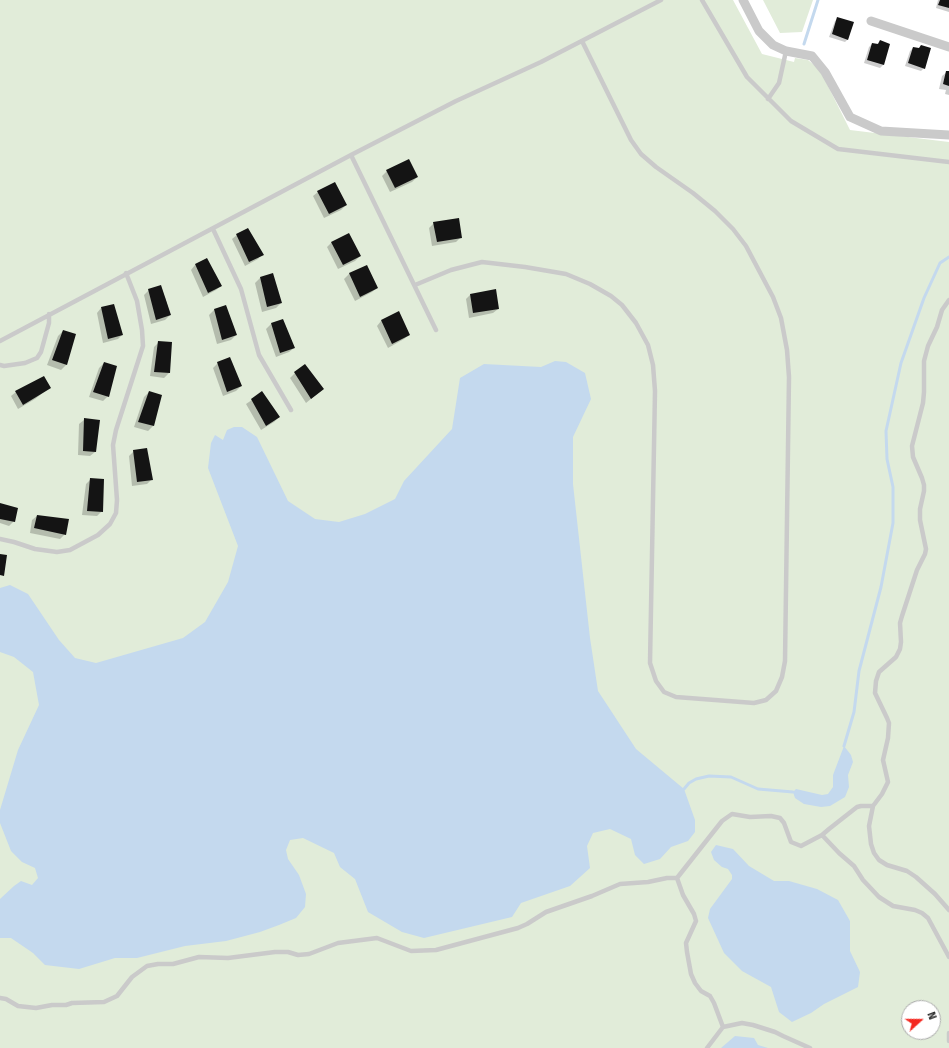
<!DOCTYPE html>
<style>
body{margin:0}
#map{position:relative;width:949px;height:1048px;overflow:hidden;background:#fff;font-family:"Fira Sans",sans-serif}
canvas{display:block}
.north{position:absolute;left:901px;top:1000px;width:40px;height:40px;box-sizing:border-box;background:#fff;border:1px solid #ababab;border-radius:50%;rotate:69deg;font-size:11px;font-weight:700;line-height:16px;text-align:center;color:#2d2d2d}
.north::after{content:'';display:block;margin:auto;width:14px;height:18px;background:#f42820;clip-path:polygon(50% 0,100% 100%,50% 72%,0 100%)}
</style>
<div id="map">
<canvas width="949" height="1048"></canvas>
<div class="north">N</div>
</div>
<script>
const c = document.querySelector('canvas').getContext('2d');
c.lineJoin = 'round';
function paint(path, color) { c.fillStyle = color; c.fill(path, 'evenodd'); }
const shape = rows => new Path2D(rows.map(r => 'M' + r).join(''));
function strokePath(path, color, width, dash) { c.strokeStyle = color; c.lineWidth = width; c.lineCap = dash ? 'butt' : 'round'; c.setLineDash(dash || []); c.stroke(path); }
const green = shape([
 [0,0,733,0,762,54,794,62,795,58,808,60,820,70,850,130,949,142,949,1048,0,1048],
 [909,1008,933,1008,933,1032,909,1032],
 [763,0,813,0,802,32,780,33]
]);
const water = shape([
 [555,361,566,362,585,373,591,399,573,437,573,484,590,638,598,691,636,749,684,789,695,820,695,832,688,841,671,847,660,859,644,864,635,855,631,839,610,829,593,833,587,846,590,868,570,886,521,903,512,917,424,938,402,932,368,912,355,879,340,867,334,853,303,838,290,840,286,850,288,859,299,875,306,894,305,907,296,918,279,925,260,932,226,941,185,946,137,958,115,958,79,969,45,965,33,953,11,938,0,938,0,899,14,886,21,881,32,885,38,878,35,868,22,862,11,851,0,823,0,810,18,750,39,705,33,672,14,657,0,652,0,588,10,585,28,594,59,640,75,658,96,663,183,638,205,622,228,582,238,546,208,468,211,443,215,435,223,440,227,430,234,427,242,427,257,437,288,501,315,519,339,522,365,514,395,499,404,481,452,429,460,378,484,364,541,367],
 [844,746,851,755,853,762,848,775,849,787,845,797,830,806,821,807,804,804,795,798,793,792,796,789,822,795,828,794,833,787,833,775],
 [716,845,733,849,749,866,774,881,789,881,817,889,838,900,850,921,850,951,860,972,858,987,824,1004,811,1013,792,1022,779,1012,771,987,742,971,724,953,708,918,710,909,732,879,732,875,728,869,722,867,714,860,711,852],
 [735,1036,754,1038,758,1045,768,1048,721,1048]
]);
const shadow = shape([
 [938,0,949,0,949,12,936,8],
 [838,18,848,39,845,42,829,37,835,21],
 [881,41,889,45,883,65,880,68,864,63,869,47,872,44,877,44],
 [913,48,924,68,921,71,905,66,910,51],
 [947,72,949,72,949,95,945,94,946,90,939,89,942,76],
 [409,160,417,177,412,182,390,192,382,176,387,171],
 [318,192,346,205,341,210,324,218,313,196],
 [434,223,461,237,456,242,432,246,429,228],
 [237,235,262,254,258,259,245,266,232,239],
 [332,242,360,256,355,261,338,269,327,247],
 [195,265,221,286,216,290,203,297,191,270],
 [366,266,377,288,372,292,355,301,344,279,349,274],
 [272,275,281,303,276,308,262,312,255,283,260,278],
 [149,290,165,297,170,315,165,320,151,324,144,295],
 [470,295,498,309,493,313,469,318,466,299],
 [226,307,236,335,231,340,217,344,209,315,214,310],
 [101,308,122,335,118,339,103,343,97,313],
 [398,313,409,335,404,339,388,348,377,326,381,321],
 [283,320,294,348,289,352,276,357,266,329,271,324],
 [63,331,72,346,66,365,61,370,47,365,58,336],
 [159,342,171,354,169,373,164,378,150,376,154,347],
 [104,363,108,396,103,401,89,397,99,368],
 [218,363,241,386,236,391,223,396,213,368],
 [295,373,323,389,306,403,290,378],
 [49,388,35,399,18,409,11,396,16,392],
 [149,392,158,407,153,426,148,431,134,427,144,397],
 [262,393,279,417,274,422,261,430,246,404],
 [84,420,95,452,90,456,78,455,79,424],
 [134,451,152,479,147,484,132,486,129,456],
 [91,479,102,511,97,516,82,515,86,484],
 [0,504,14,521,9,526,0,523],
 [37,516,68,520,65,534,60,539,30,533,32,520]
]);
const stream = shape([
 [804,44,818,0],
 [844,746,854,712,859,671,881,587,893,523,893,487,887,459,886,431,901,363,924,298,940,263,949,257],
 [684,789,689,783,696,779,709,776,731,777,758,789,793,792]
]);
const building = shape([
 [940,0,949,0,949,8,938,5],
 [837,17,854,22,848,40,832,34],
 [880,40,890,44,884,65,867,60,872,43,878,44],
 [921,45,931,48,925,69,908,63,913,47,919,48],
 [946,71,949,71,949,86,943,84],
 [409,159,418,177,395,188,386,170],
 [335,182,347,205,329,214,317,191],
 [459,218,462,238,437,242,433,222],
 [248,228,264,255,249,262,236,234],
 [349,233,361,256,343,265,331,242],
 [207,258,222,286,208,293,195,264],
 [367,265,378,288,360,297,349,273],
 [273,273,282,303,267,307,260,277],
 [161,285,171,315,156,320,148,289],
 [496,289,499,309,473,313,470,294],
 [114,304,123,335,108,339,101,307],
 [226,305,237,335,222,340,214,309],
 [399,311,410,335,392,344,381,320],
 [283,319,295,348,280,353,271,323],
 [63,330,76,334,67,365,52,360],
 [158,341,172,342,170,373,154,372],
 [230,357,242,386,227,392,217,362],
 [104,362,117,366,109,397,93,392],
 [305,364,324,389,311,399,294,372],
 [44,376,51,388,23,405,15,391],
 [149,391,162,395,154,426,138,422],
 [262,391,280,417,266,426,251,399],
 [84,418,100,420,96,452,83,451],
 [147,448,153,480,137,482,133,450],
 [90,478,104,479,103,512,87,511],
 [0,503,18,508,15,522,0,519],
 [37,515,69,519,66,535,34,528],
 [0,554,7,555,4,576,0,575]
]);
const service = shape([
 [702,0,747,77,791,121,838,149,949,162],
 [768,99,779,83,786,51],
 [351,155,436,330],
 [213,229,241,289,259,355,291,410],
 [415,285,451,270,482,262,525,267,566,274,590,284,611,296,622,305,636,323,648,345,653,365,655,391,650,663,656,681,664,692,676,697,754,703,766,700,776,691,782,677,785,661,789,377,787,350,781,318,773,297,746,246,733,229,715,211,693,193,656,167,641,154,631,140,582,41],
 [949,300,942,310,937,327,928,346,924,361,924,392,923,403,912,446,913,457,922,478,924,485,924,491,920,509,920,520,926,549,925,554,917,570,902,616,900,623,901,642,900,649,896,657,879,672,876,681,875,693,887,718,889,723,888,738,883,760,888,782,882,794,873,806,869,826,871,844,874,853,879,860,887,865,907,871,916,877,935,894,949,910],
 [0,341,351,155,456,101,541,62,661,0],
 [0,365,4,366,25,363,37,358,41,352,49,323,49,314],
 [0,539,14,542,35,549,57,552,70,550,98,535,110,524,116,513,117,500,113,445,116,430,143,346,142,330,137,301,126,273],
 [822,835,839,853,854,866,863,880,879,897,893,906,915,910,922,913,928,918,949,957],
 [677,878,722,821,732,814,750,817,771,816,780,818,784,823,791,842,801,846,822,835,829,829,857,807,861,806,873,806],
 [677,878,683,895,694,914,696,921,686,943,687,952,691,974,695,983,701,991,710,996,714,1003,723,1027],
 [0,998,6,999,18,1006,36,1008,52,1005,66,1005,72,1003,104,1002,117,996,132,977,147,966,158,964,173,964,199,957,228,958,275,952,288,952,298,955,309,954,338,943,377,938,411,951,436,950,518,928,527,924,546,912,592,896,620,884,648,882,667,878,677,878],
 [949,1033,949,1041],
 [707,1048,723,1027,742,1023,753,1025,775,1032,783,1036,810,1048]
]);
const minor = shape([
 [743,0,759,31,773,45,786,51,812,56,825,72,850,117,881,131,949,135],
 [871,21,949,47]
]);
paint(green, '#e1ecd9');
paint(water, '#c4d9ee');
paint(shadow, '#0003');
strokePath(stream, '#c4d9ee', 3);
paint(building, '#141414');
strokePath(service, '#cacaca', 4.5);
strokePath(minor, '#cacaca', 9);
</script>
